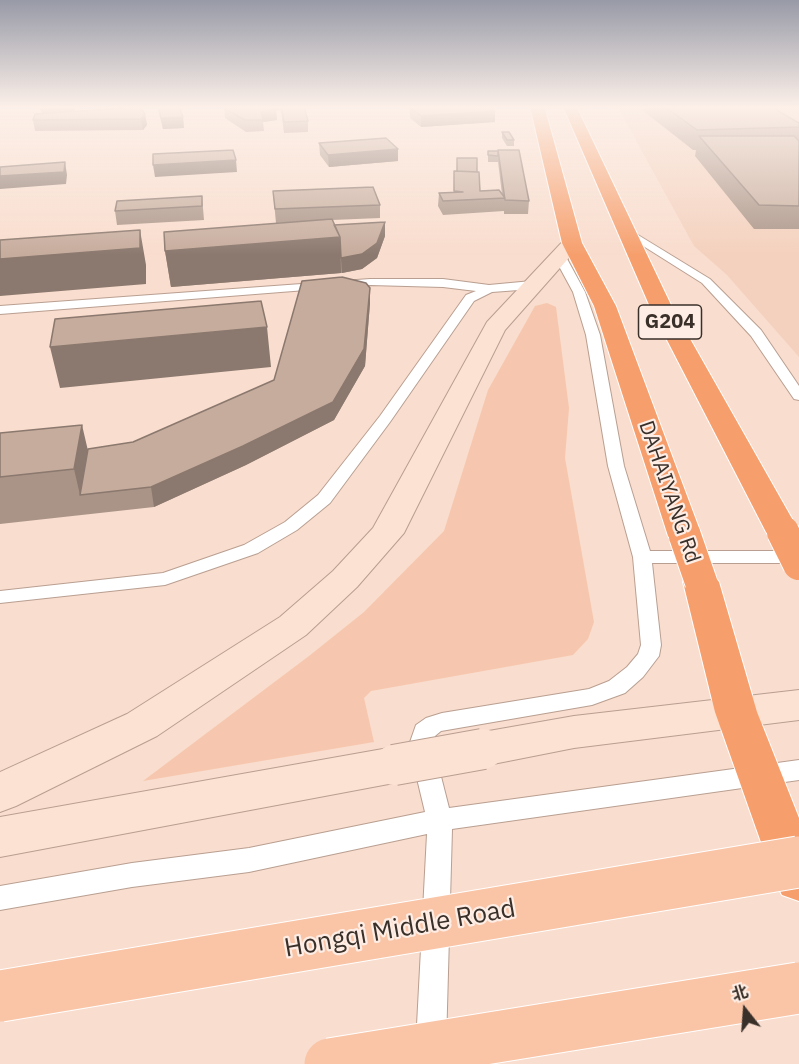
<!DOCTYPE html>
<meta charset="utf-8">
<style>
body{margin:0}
#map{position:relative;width:799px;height:1064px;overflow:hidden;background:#f9ddce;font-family:"IBM Plex Sans","Noto Sans SC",sans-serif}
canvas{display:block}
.north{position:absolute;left:715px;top:980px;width:60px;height:60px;-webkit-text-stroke:4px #feede4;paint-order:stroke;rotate:343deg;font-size:16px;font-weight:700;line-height:24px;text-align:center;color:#3a302a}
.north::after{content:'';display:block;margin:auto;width:21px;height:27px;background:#3a302a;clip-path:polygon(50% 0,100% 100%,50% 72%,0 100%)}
</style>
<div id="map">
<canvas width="799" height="1064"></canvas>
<div class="north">北</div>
</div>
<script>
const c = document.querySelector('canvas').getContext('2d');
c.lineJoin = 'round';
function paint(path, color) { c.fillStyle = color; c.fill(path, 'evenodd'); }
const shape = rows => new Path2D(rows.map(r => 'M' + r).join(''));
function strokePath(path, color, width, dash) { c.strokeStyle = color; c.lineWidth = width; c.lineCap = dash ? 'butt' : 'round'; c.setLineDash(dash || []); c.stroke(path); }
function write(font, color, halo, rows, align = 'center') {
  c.font = font + ' "IBM Plex Sans",sans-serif'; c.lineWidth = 4.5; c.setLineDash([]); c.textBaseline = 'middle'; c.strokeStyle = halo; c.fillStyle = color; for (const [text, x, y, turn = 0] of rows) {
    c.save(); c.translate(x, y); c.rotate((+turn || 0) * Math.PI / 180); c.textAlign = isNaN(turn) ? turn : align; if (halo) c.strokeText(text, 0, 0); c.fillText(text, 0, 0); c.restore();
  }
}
const built = shape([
 [617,106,799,106,799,357,727,275,694,246]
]);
const green = shape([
 [547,303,556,307,569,408,565,458,594,622,588,639,573,655,371,691,364,698,374,742,143,781,309,656,364,612,444,531,488,390,535,306]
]);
const lane = shape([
 [625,227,710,279,761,330,799,386,799,400,794,399,751,336,702,283,621,232,620,230,625,227],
 [560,254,566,257,585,292,600,335,624,466,650,551,799,551,799,563,652,563,661,645,659,656,643,677,625,693,592,705,441,731,435,736,433,745,449,808,799,760,799,780,452,829,446,1044,442,1055,431,1059,420,1055,416,1044,427,834,249,872,132,887,0,910,0,886,132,863,249,848,425,812,409,745,416,725,426,718,442,713,589,689,609,681,627,667,638,654,641,645,633,557,608,466,586,335,573,292,554,257,560,254],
 [370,279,443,279,489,285,532,281,538,285,532,289,492,292,474,301,390,422,330,503,297,530,258,553,165,585,0,603,0,591,163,573,244,545,285,522,318,495,380,416,466,295,476,291,443,287,370,285,0,314,0,306,370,279]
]);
const secondary = shape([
 [572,237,579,239,582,243,505,330,404,533,357,587,306,635,157,736,16,806,0,812,0,772,127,714,280,617,333,571,373,528,487,322,565,239,572,237],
 [799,690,799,720,574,748,483,766,468,761,461,749,468,737,483,732,574,716,799,690],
 [394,747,409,753,416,765,409,777,394,783,0,857,0,817,394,747]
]);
const highway = shape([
 [530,106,544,106,582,243,616,306,702,536,697,543,685,546,673,543,668,536,594,306,562,243,530,106],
 [563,106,576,106,672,307,799,531,795,539,783,542,771,539,766,532,650,307,563,106],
 [701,571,713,574,719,582,757,712,799,818,799,901,782,895,774,879,715,712,683,582,689,574,701,571]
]);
const secondaryBridge = shape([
 [394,765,483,749]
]);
const primaryBridge = shape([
 [0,996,799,862],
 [330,1064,799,988]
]);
const highwayBridge = shape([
 [783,532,799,564],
 [685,536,701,582]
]);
const wall = shape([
 [157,106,179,106,183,117,184,128,163,129],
 [256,106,306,106,306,111,305,111,308,121,308,132,284,133,281,110,276,111,277,120,263,122,264,131,246,132,225,118,224,108],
 [637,106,770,106,799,123,799,229,754,229,695,156,696,150,693,150],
 [75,107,75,111,145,114,147,125,143,130,35,131,33,120,42,113],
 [410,107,495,111,495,122,421,127,410,118],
 [502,132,514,140,514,146,507,146,502,138],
 [319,143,398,149,398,161,329,167,320,155],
 [488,151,498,151,529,201,528,214,504,214,504,211,443,215,438,206,439,193,454,192,454,171,477,172,480,191,502,194,498,162,488,162],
 [273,191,380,205,380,218,332,220,334,225,385,222,385,236,377,258,362,269,342,273,341,273,171,287,165,251,297,222,276,223],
 [202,196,204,220,117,225,115,211],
 [370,288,370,303,365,366,334,420,246,465,154,507,0,524,0,433,88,449,133,442,274,380]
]);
const shadedWall = shape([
 [72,106,85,106,75,107,74,119,43,120,41,110],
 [276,109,277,120,263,122,261,112],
 [495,111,495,122,421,127,421,116],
 [145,114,147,125,143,130,141,119],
 [183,117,184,128,163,129,161,118],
 [398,149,398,161,329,167,328,155],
 [236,160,237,172,155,177,153,165],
 [65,162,67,175,66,184,0,189,0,176],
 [385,222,385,236,377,258,362,269,342,273,341,258],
 [140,230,146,265,146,284,0,296,0,259],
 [340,237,341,273,171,287,165,251],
 [370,288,370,303,365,366,334,420,246,465,154,507,151,487,243,446],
 [267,327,271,367,60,388,50,347],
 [82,425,92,468,80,495,74,469]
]);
const building = shape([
 [42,106,72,106,72,108,41,110,42,106],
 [158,106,179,106,183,117,161,118,158,106],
 [256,106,276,106,276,109,261,112,263,120,245,120,224,108,256,106],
 [281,106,304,106,308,121,284,122,281,106],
 [420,106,488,106,495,111,421,116,410,107,420,106],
 [664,106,770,106,799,123,799,127,697,130,664,106],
 [140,107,145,114,141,119,33,120,35,114,140,107],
 [502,132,509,132,514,140,507,140,502,132],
 [699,136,794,136,799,141,799,206,759,205,699,136],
 [386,138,398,149,328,155,319,143,386,138],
 [233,150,236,160,153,165,153,154,233,150],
 [498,150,519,150,529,201,505,200,498,150],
 [488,151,498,151,498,156,488,155,488,151],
 [457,158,477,158,477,172,457,171,457,158],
 [65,162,64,172,0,176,0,167,65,162],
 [454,171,479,172,480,191,499,190,505,198,443,201,439,193,463,192,454,191,454,171],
 [373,187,380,205,275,209,273,191,373,187],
 [202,196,202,206,115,211,117,201,202,196],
 [332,219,340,237,165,251,164,232,332,219],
 [385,222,377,243,362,254,341,258,340,237,334,225,385,222],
 [140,230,140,248,0,259,0,240,140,230],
 [342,277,366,283,370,288,364,349,333,402,243,446,151,487,80,495,88,449,133,442,274,380,302,281,342,277],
 [261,301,267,327,50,347,55,319,261,301],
 [82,425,74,469,0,477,0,433,82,425]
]);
const shields = [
 [670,322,63]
];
const shieldNames = [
 ["G204",670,322]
];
const streetNames = [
 ["DAHAIYANG Rd",669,492,71]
];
const nearStreetnames = [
 ["Hongqi Middle Road",400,929,-10]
];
paint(built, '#f4d1be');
paint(green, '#f6c7ae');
strokePath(lane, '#b99f91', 2);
strokePath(secondary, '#b99f91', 2);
strokePath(highway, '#fff', 2);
paint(lane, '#fff');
paint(secondary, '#fce2d3');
paint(highway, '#f69f6d');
strokePath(secondaryBridge, '#b99f91', 42, []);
strokePath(primaryBridge, '#fff', 53, []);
strokePath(highwayBridge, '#fff', 34, []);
strokePath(secondaryBridge, '#fce2d3', 40);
strokePath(primaryBridge, '#fac5a7', 51);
strokePath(highwayBridge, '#f69f6d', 32);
paint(wall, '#aa9487');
paint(shadedWall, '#8b786e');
paint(building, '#c6ac9d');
strokePath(building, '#8b786e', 1.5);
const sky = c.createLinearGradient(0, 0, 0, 255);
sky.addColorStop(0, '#989aa7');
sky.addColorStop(0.42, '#fcf0e9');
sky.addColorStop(1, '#fcf0e900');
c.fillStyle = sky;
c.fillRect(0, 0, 799, 255);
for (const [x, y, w] of shields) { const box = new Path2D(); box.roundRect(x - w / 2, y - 17, w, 34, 4.5); c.fillStyle = '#feede4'; c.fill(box); strokePath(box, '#3a302a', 1.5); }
write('bold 20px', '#3a302a', null, shieldNames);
write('21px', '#3a302a', '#feede4', streetNames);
write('26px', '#3a302a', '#feede4', nearStreetnames);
</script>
